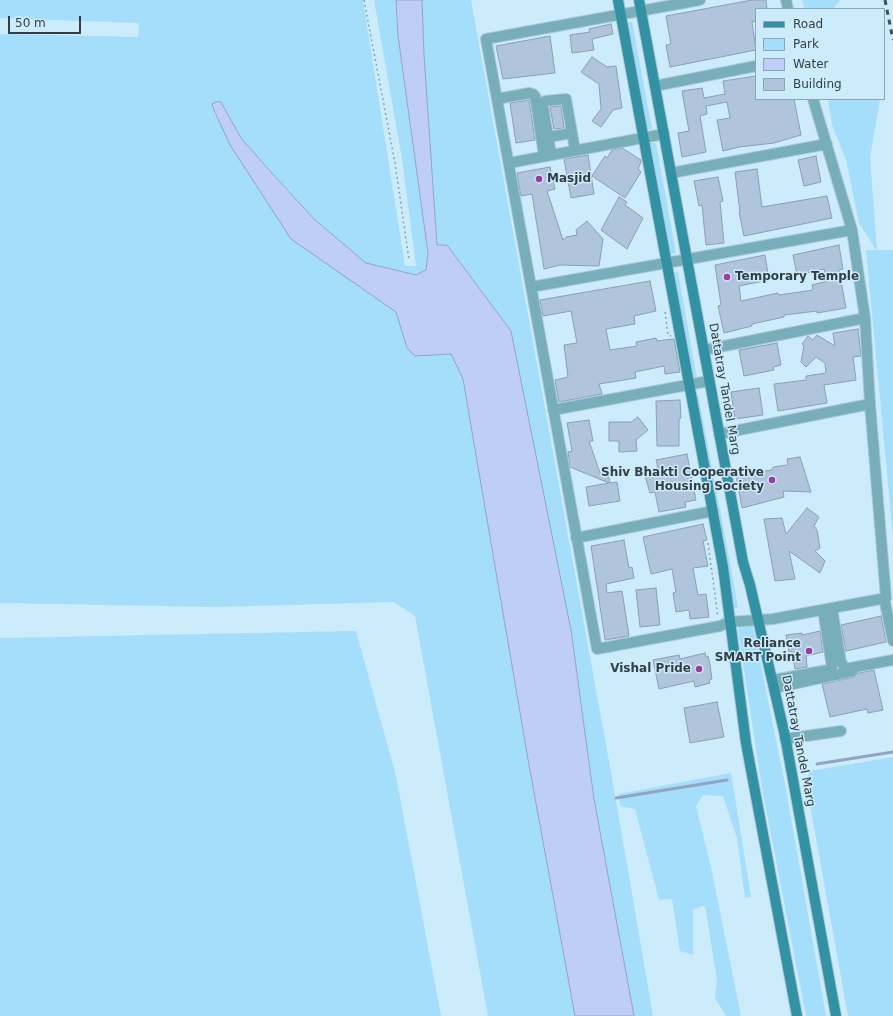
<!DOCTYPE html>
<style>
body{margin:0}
#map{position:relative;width:893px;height:1016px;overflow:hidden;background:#ccebfb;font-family:"DejaVu Sans",sans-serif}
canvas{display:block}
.legend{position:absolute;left:755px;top:8px;width:130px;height:92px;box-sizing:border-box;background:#ccebfb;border:1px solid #8ea6b2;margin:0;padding:5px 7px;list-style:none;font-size:12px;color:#313e44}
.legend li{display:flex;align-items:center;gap:8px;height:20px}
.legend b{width:20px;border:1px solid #8ea6b2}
.scale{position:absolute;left:8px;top:16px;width:73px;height:18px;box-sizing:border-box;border:2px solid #313e44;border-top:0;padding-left:5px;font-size:12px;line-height:14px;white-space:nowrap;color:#313e44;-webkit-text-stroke:3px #ccebfb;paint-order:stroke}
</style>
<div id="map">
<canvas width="893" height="1016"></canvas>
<ul class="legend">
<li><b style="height:5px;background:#3292a4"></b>Road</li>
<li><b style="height:11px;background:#a4defb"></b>Park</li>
<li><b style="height:11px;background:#becef6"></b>Water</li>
<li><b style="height:11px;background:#b0c5dc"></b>Building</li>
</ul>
<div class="scale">50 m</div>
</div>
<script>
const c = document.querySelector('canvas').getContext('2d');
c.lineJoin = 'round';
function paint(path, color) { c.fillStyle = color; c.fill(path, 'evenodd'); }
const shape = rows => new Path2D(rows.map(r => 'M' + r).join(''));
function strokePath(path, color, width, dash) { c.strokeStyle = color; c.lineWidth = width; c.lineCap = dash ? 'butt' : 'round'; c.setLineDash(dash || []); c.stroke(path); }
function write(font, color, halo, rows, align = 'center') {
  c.font = font + ' "DejaVu Sans",sans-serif'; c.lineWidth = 3; c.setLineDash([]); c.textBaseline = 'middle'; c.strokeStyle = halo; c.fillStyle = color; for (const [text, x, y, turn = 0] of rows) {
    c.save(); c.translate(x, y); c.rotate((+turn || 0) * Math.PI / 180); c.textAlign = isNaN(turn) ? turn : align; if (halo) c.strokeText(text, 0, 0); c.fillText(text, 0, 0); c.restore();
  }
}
const green = shape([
 [0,0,363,0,405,266,416,266,402,159,374,0,396,0,398,36,428,253,426,270,416,275,366,263,314,219,241,138,225,108,216,102,213,105,215,115,368,292,396,312,407,348,451,354,463,379,529,765,575,1016,488,1016,415,616,394,602,216,607,0,603,0,34,138,37,139,23,0,18],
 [422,0,471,0,614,789,653,1016,634,1016,594,799,571,630,478,288,447,245,437,245,424,55],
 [802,0,840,0,833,9,805,9],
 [626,22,632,22,652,129,646,130],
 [828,99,880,99,870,157,877,250,893,250,893,536,866,250,876,250,859,223,846,160,832,125],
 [649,143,656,143,676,253,669,255],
 [678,272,697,379,692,379,672,273],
 [698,394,732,573,738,608,733,608,695,395],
 [748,622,753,627,785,784,826,1016,806,1016,762,788,738,630,740,624],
 [356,631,396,776,441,1016,0,1016,0,638],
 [893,757,893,1016,848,1016,806,783,810,771],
 [731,773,751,897,745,898,737,838,723,796,703,795,696,806,711,867,741,1016,726,1016,715,998,717,980,705,905,693,910,693,955,680,951,672,899,659,900,635,809,620,806,619,794]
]);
const water = shape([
 [396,0,422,0,424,55,437,245,447,245,511,331,571,630,594,799,634,1016,575,1016,529,765,463,379,451,354,415,356,407,348,396,312,291,239,230,145,214,110,212,104,216,102,221,102,241,138,271,172,314,219,366,263,416,275,426,270,428,253,398,36,396,0]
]);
const stream = shape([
 [817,764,893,752],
 [616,798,727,780]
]);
const building = shape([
 [752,0,766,0,767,9,756,9,756,21,752,22,756,50,670,67,666,45,671,44,666,16,752,0],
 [611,24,613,34,592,39,594,50,572,53,570,35,590,32,589,29,611,24],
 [550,36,555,73,503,79,496,46,550,36],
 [592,57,607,67,616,66,622,108,613,110,601,127,592,121,601,109,599,84,581,72,592,57],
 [756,76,756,99,794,99,801,135,774,143,739,147,723,151,717,120,730,118,727,102,706,106,707,114,700,116,706,152,682,157,678,133,689,131,682,91,702,88,704,98,725,94,723,81,756,76],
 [529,100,535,140,516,143,510,103,529,100],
 [561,106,564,128,554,129,550,107,561,106],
 [622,148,641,160,641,162,638,169,641,172,625,198,592,176,605,156,607,158,612,150,622,148],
 [588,155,594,194,571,198,564,159,588,155],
 [816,156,821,182,804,186,798,160,816,156],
 [550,167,555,189,547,191,563,240,566,237,577,235,576,230,587,221,603,239,599,266,560,265,544,269,532,194,521,196,517,173,550,167],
 [757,169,762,207,827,196,832,218,744,236,739,212,740,212,735,172,757,169],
 [718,177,723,201,720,202,724,243,706,245,702,205,699,206,694,181,718,177],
 [619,197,627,202,625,205,643,218,627,249,601,230,619,197],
 [839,245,843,269,839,270,846,308,817,313,817,311,784,315,784,317,752,324,752,326,724,333,718,306,721,305,715,265,765,255,769,280,739,286,741,301,778,293,779,295,813,290,812,285,827,281,824,269,797,275,793,255,839,245],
 [650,281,656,311,634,316,635,324,606,329,610,350,637,346,636,342,656,338,657,341,674,339,680,372,665,374,664,366,635,372,636,378,599,384,602,394,559,402,555,380,568,377,564,345,577,343,571,311,543,316,540,300,650,281],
 [858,329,861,356,853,357,856,380,824,385,827,403,778,411,774,384,806,380,806,376,826,373,825,363,816,357,806,367,801,362,804,346,802,344,808,336,813,340,817,335,835,346,833,333,858,329],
 [777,343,781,365,773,367,774,370,744,376,739,350,777,343],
 [759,388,763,415,735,419,731,392,759,388],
 [680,400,681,418,679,419,679,446,657,446,656,401,680,400],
 [638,417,648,430,636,440,637,451,619,452,619,441,609,441,609,422,631,422,638,417],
 [589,420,593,441,589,441,600,473,608,472,610,483,617,482,620,501,589,506,586,487,609,483,570,467,568,452,572,451,567,423,589,420],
 [687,454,696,500,685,502,686,507,659,512,655,492,650,493,644,472,658,468,656,460,687,454],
 [800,457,811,492,783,491,784,497,742,508,736,475,772,470,773,467,788,465,787,459,800,457],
 [807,508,819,517,814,526,817,530,820,548,815,551,825,561,820,573,789,551,795,579,775,581,764,519,782,518,786,534,807,508],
 [703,524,707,540,703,541,708,566,693,568,698,595,706,594,709,617,690,619,689,610,676,612,673,593,676,592,672,569,651,574,643,537,703,524],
 [624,540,629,568,632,567,634,578,606,584,607,593,622,591,629,636,605,640,591,546,624,540],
 [656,588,660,625,640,627,636,590,656,588],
 [881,616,886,642,846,651,841,625,881,616],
 [820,631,823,652,806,656,807,667,795,669,792,651,789,652,786,635,802,633,802,635,820,631],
 [705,653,706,657,708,656,710,665,712,679,709,680,710,683,695,687,694,681,659,689,653,660,679,655,680,659,705,653],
 [874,670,883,710,868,713,867,709,830,717,822,684,854,677,859,673,874,670],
 [717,702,724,737,690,743,684,708,717,702]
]);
const path = shape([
 [364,0,395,163,409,260],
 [665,312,668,335,671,336],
 [708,543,718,617]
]);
const street = shape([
 [700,0,486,39,597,649,720,626,729,622,773,619,886,598,870,404,865,318,852,230,813,99],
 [786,0,788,9],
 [655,86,756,66],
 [497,99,529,93,533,94,535,96,544,156],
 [548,137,572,133],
 [551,154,543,106,543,103,545,101,566,99,575,150],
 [509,163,664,134],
 [671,173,827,144],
 [531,287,852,230],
 [704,350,865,318],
 [553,410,709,381],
 [719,434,870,404],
 [576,538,713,511],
 [884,598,893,641],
 [832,608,841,662,845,669,893,660],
 [773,680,828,670,832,667,823,610],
 [775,688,853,671],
 [785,739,841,731]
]);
const secondary = shape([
 [618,0,723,567,746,743,797,1016],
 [639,0,743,562,750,585,785,736,836,1016]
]);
const rail = shape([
 [885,0,893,40]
]);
const markers = [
 [539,179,4,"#9b3aa1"],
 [727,277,4,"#9b3aa1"],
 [772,480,4,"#9b3aa1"],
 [809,651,4,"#9b3aa1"],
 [699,669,4,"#9b3aa1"]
];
const poiNames = [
 ["Masjid",547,179,"left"],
 ["Temporary Temple",735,277,"left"],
 ["Shiv Bhakti Cooperative",764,473],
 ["Housing Society",764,487],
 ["Reliance",801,644],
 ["SMART Point",801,658],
 ["Vishal Pride",691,669]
];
const streetNames = [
 ["Dattatray Tandel Marg",724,389,80],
 ["Dattatray Tandel Marg",798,741,79]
];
paint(green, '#a4defb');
paint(water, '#becef6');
strokePath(water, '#94a3c1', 1);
strokePath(stream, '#94a3c1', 3);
paint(building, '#b0c5dc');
strokePath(building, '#8a9fb5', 1);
strokePath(street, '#adc8d6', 12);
strokePath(secondary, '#adc8d6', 12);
strokePath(path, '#8ba3af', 1.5, [2, 3]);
strokePath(street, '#77aeba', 10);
strokePath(secondary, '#3292a4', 10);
strokePath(rail, '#415057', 3, [5, 5]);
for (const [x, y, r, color] of markers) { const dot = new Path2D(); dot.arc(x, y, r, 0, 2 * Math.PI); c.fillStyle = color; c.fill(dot); strokePath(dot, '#ccebfb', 1.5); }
write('bold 12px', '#313e44', '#ccebfb', poiNames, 'right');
write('12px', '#313e44', '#ccebfb', streetNames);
</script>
